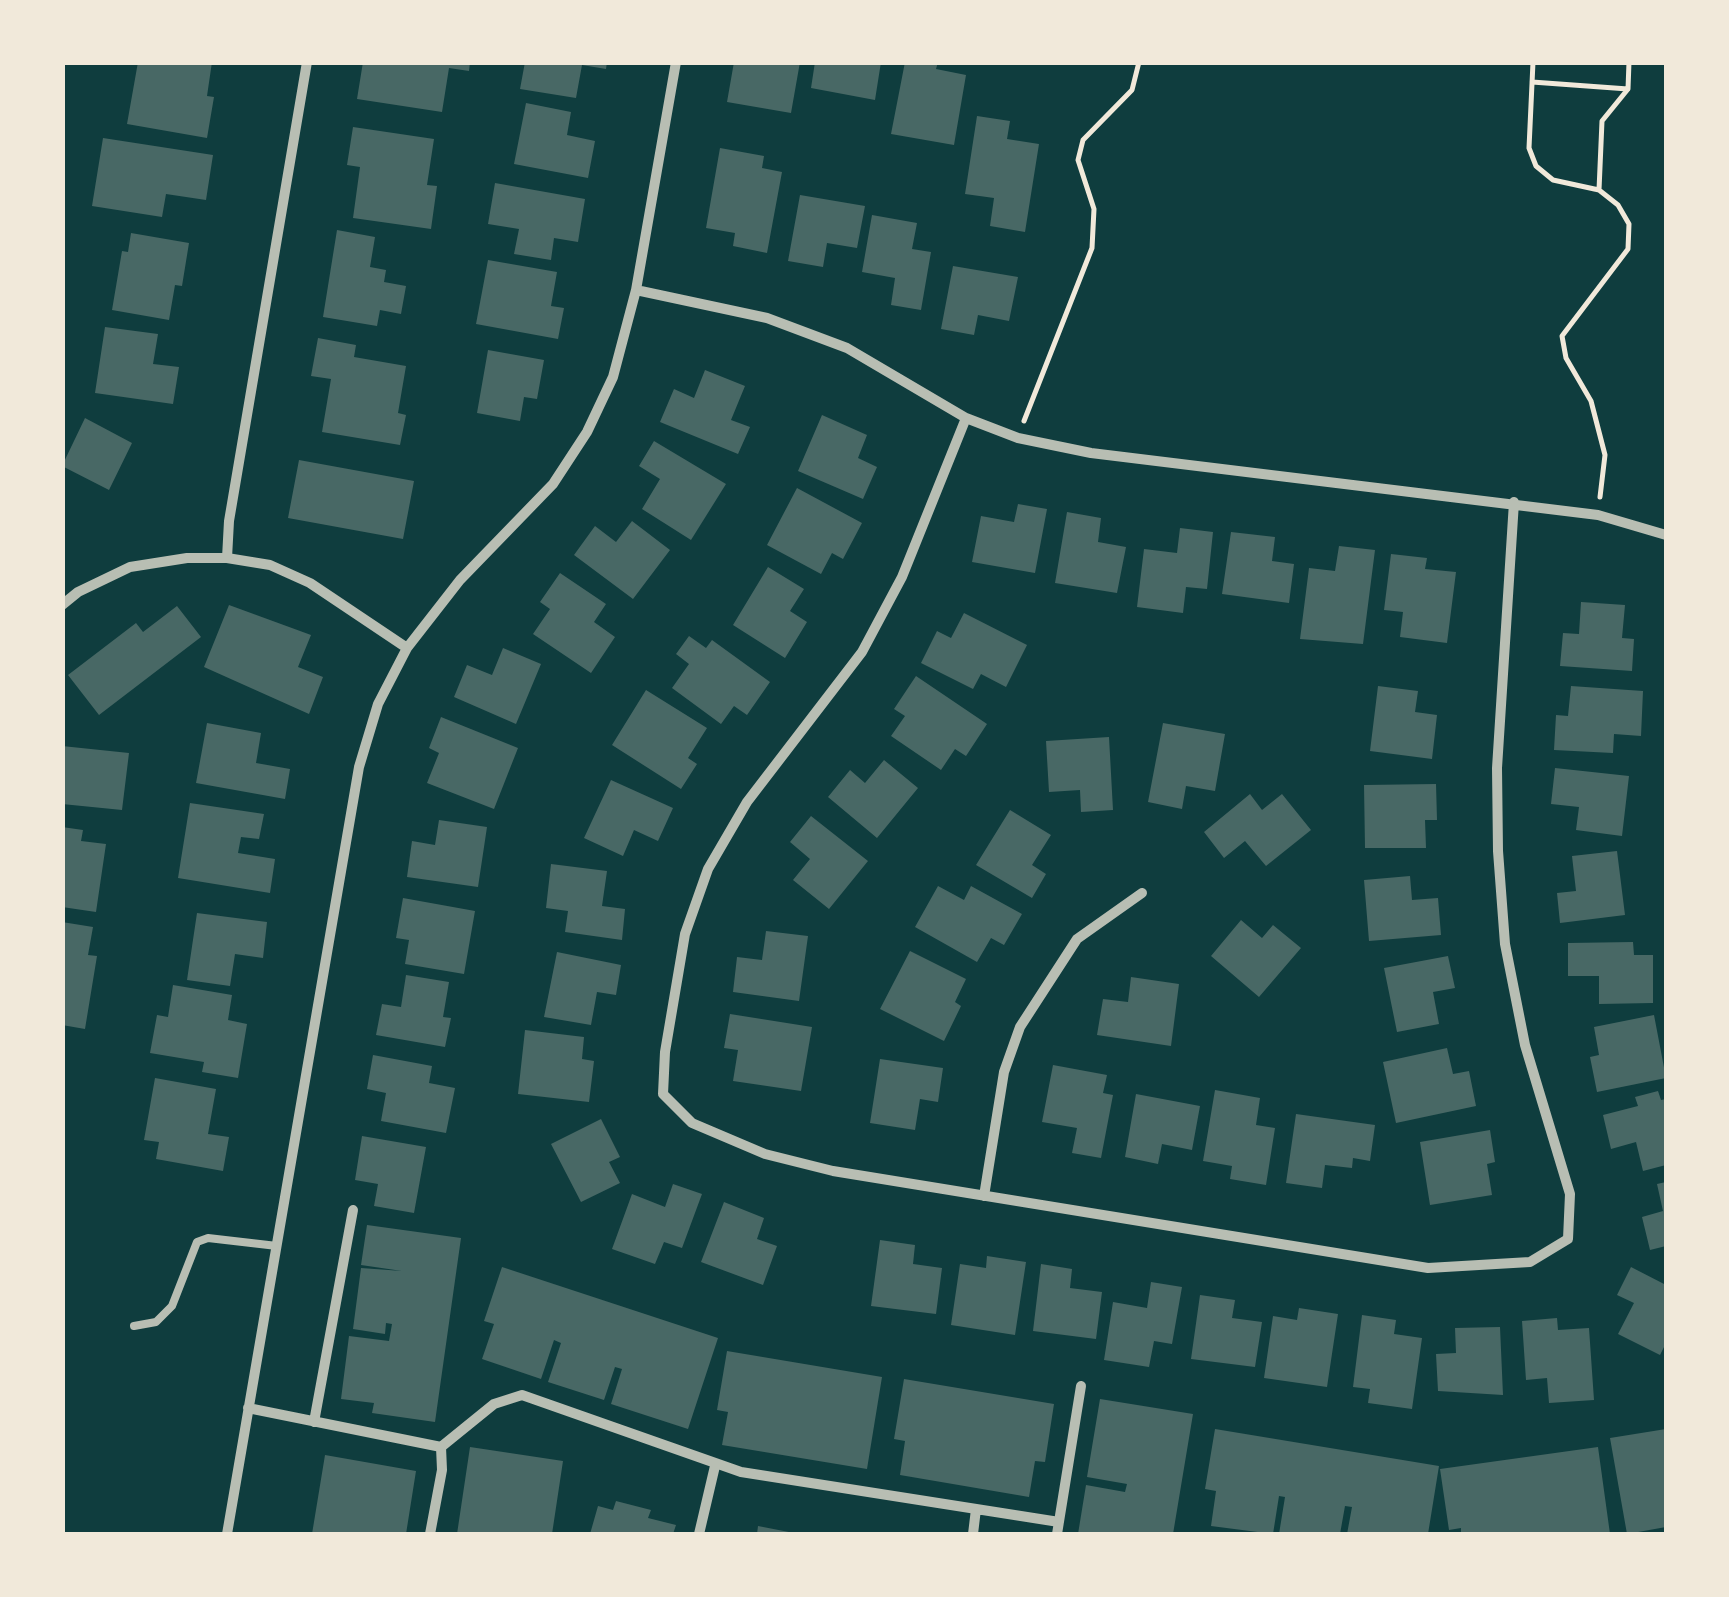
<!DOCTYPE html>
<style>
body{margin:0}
#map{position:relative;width:1729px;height:1597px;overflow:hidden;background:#0f3d3e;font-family:"PT Sans",sans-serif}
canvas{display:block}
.frame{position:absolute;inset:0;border:65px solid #f1e9da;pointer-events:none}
</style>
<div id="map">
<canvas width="1729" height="1597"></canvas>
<div class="frame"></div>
</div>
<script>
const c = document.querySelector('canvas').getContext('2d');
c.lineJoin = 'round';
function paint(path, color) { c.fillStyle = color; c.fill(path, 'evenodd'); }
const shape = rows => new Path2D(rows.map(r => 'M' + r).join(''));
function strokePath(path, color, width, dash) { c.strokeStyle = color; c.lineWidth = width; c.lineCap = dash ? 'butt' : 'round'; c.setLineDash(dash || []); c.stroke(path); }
const building = shape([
 [138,62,212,62,207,96,214,97,207,138,127,124],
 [363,62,470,62,469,71,449,68,442,112,357,99],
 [525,62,607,62,606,69,582,65,576,98,520,89],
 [734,62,800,62,791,113,727,102],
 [815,62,881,62,875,100,811,88],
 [905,62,938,62,936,69,966,75,954,145,891,134],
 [526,103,571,112,567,135,595,141,588,178,514,164],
 [977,116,1010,121,1007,139,1039,144,1025,232,990,226,994,198,965,194],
 [353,127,434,139,427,185,437,186,431,229,353,218,360,167,347,165],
 [103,138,213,155,206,200,166,194,162,217,92,206],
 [720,148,764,156,762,168,782,172,767,253,733,246,735,233,706,228],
 [495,183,585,199,578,242,554,238,551,260,514,254,519,229,488,224],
 [800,195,865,206,857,248,827,243,823,267,788,261],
 [872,215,917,223,912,249,931,252,921,310,891,305,895,278,862,272],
 [337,230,375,237,370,267,386,270,384,282,406,286,401,314,380,310,377,326,323,317],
 [131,233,189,243,182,286,175,285,169,320,112,310,122,251,128,252],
 [488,260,557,272,551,306,564,308,558,339,476,324],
 [953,266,1018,277,1009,321,978,315,974,335,941,329],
 [105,327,158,334,153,364,179,367,173,404,95,393],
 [318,338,356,345,354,357,406,366,398,413,406,415,400,445,322,432,331,379,311,376],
 [488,350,544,360,537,399,524,397,520,421,477,413],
 [705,370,745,386,731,420,750,427,738,454,660,422,674,389,694,398],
 [822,415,867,435,858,458,877,467,863,499,798,471],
 [85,418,132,443,109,490,62,466],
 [654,441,726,484,691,540,642,509,660,479,639,466],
 [299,460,414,481,403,539,288,518],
 [797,488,862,523,843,559,832,553,821,574,767,545],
 [1018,504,1047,509,1035,573,972,562,981,516,1014,522],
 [1067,512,1101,518,1098,542,1126,547,1117,593,1055,583],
 [632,521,670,550,633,599,574,555,595,526,616,542],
 [1180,528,1213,532,1207,589,1186,587,1183,613,1137,607,1144,549,1177,553],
 [1231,532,1275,537,1272,561,1294,564,1289,603,1222,594],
 [1339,546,1375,550,1363,644,1300,639,1309,568,1335,571],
 [1391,554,1427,558,1425,569,1456,572,1447,643,1400,637,1403,612,1384,610],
 [768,567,804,589,790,611,807,622,785,658,733,625],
 [560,573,606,604,594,622,615,637,591,673,533,634,550,609,540,602],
 [1581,602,1625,605,1622,638,1634,639,1632,671,1560,666,1563,633,1579,634],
 [229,605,311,635,298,667,323,677,309,714,204,667],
 [177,606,201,637,99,715,68,675,136,623,143,632],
 [964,613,1027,645,1006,687,981,674,973,689,921,663,937,631,951,638],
 [689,636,706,648,712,640,770,682,747,715,734,706,721,724,672,688,689,664,676,654],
 [503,648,541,664,516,724,454,697,467,665,492,675],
 [916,676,987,724,966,756,955,749,941,770,891,736,905,716,894,709],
 [1378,686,1418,691,1415,712,1437,715,1432,759,1370,751],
 [1571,686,1643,691,1641,736,1614,734,1613,753,1554,750,1556,715,1568,716],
 [646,690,707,728,688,758,697,764,681,789,612,745],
 [441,717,518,748,494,809,427,783,439,753,429,748],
 [207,723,261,733,256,763,290,769,285,799,196,783],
 [1163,723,1225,734,1215,791,1186,786,1182,809,1148,802],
 [1109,737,1113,810,1081,812,1080,790,1049,792,1046,741],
 [62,746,129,753,122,810,62,804],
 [884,760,918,788,877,838,828,797,850,770,865,783],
 [1555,768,1629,776,1622,836,1576,830,1579,807,1551,804],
 [611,780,673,808,658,841,634,830,623,856,584,838],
 [1436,784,1437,820,1425,820,1426,848,1365,848,1364,785],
 [1250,794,1262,810,1282,794,1311,830,1266,866,1245,841,1224,858,1204,832],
 [190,803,264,814,259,839,241,837,238,853,275,859,270,893,178,878],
 [1010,810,1051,835,1032,865,1046,874,1032,898,976,865],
 [811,816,868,861,829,909,793,880,810,859,790,842],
 [439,820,487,827,478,887,407,877,412,841,435,845],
 [62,827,83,830,81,841,106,844,96,912,62,907],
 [1617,851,1625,915,1560,923,1557,893,1576,891,1572,856],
 [551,864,607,871,602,906,625,909,622,940,565,932,568,911,546,908],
 [1410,876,1412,900,1438,898,1441,935,1369,941,1364,880],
 [938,886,964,900,971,886,1022,914,1004,945,991,938,977,962,915,927],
 [403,898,475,911,464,974,405,964,409,940,396,938],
 [197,913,267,922,263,958,235,954,230,986,187,980],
 [1241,920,1262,938,1273,925,1301,948,1259,997,1211,956],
 [62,922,93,927,88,955,97,956,85,1029,62,1025],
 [766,931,808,936,799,1001,733,992,737,957,762,960],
 [1633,942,1634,955,1653,955,1653,1003,1599,1004,1599,976,1568,976,1568,943],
 [910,951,966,979,955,1002,961,1006,944,1041,880,1009],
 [557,952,621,965,616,995,597,992,591,1025,544,1017],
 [1448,956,1455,988,1433,992,1439,1024,1397,1032,1384,968],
 [406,975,449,982,443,1017,451,1018,445,1047,376,1035,382,1004,401,1007],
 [1131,977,1179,984,1171,1046,1097,1035,1103,999,1128,1002],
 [173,985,232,995,228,1020,247,1024,238,1078,202,1072,204,1062,150,1053,157,1015,168,1017],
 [730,1014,812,1027,801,1091,733,1081,738,1050,724,1048],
 [1654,1015,1666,1078,1597,1092,1590,1057,1599,1055,1594,1027],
 [525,1030,584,1037,582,1059,594,1061,589,1102,518,1094],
 [1447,1048,1453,1074,1469,1071,1476,1106,1396,1123,1383,1062],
 [373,1055,432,1066,429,1083,455,1088,446,1133,381,1121,386,1093,367,1089],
 [880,1059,943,1068,938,1102,920,1099,915,1130,870,1123],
 [1053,1065,1107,1075,1103,1093,1113,1095,1101,1158,1072,1153,1077,1128,1042,1122],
 [155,1078,216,1089,208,1134,229,1137,223,1171,156,1159,159,1142,144,1140],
 [1215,1090,1260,1098,1256,1125,1275,1128,1266,1185,1230,1179,1232,1166,1203,1161],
 [1658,1091,1661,1100,1666,1099,1666,1165,1643,1171,1636,1142,1611,1149,1603,1115,1638,1106,1635,1097],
 [1136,1094,1200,1106,1192,1150,1162,1144,1158,1164,1125,1157],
 [1296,1114,1375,1125,1370,1161,1353,1158,1352,1168,1325,1165,1322,1188,1286,1183],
 [601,1119,620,1157,609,1162,620,1183,581,1202,551,1144],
 [1490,1130,1495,1162,1487,1164,1492,1195,1430,1205,1420,1142],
 [362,1136,426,1147,414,1213,374,1206,378,1184,355,1180],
 [1666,1182,1666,1246,1650,1250,1642,1217,1663,1211,1657,1184],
 [673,1184,702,1194,682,1248,664,1242,655,1264,612,1249,632,1194,665,1207],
 [724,1202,764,1218,757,1239,777,1246,763,1285,701,1262],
 [367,1225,461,1238,435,1422,372,1413,374,1403,341,1399,349,1336,389,1341,392,1324,386,1323,385,1334,353,1329,361,1268,402,1271,361,1265],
 [880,1240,915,1245,913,1264,942,1268,936,1314,871,1306],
 [987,1256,1026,1262,1015,1335,951,1325,960,1264,986,1268],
 [1041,1264,1072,1269,1070,1288,1102,1292,1096,1339,1033,1331],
 [502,1267,718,1338,688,1429,611,1404,622,1369,615,1367,604,1400,548,1382,561,1343,554,1340,541,1379,482,1359,494,1324,484,1321],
 [1631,1267,1666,1285,1666,1343,1660,1355,1618,1334,1634,1303,1617,1295],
 [1151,1282,1182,1287,1172,1344,1154,1341,1149,1367,1104,1360,1113,1302,1147,1308],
 [1200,1295,1235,1300,1232,1318,1262,1322,1255,1367,1191,1359],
 [1299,1308,1338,1314,1327,1387,1264,1378,1273,1316,1297,1320],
 [1362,1315,1396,1320,1394,1334,1422,1338,1412,1409,1368,1403,1370,1389,1353,1387],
 [1557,1318,1558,1330,1589,1328,1594,1400,1549,1403,1547,1378,1526,1380,1522,1321],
 [1500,1327,1503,1395,1438,1391,1436,1354,1456,1353,1455,1328],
 [727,1351,882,1377,867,1469,722,1445,728,1412,717,1410],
 [904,1379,1054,1404,1045,1462,1035,1461,1029,1497,900,1475,905,1441,894,1439],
 [1100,1399,1193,1414,1173,1534,1078,1534,1086,1485,1125,1492,1127,1484,1087,1477],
 [1215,1429,1439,1466,1428,1534,1347,1534,1352,1507,1345,1506,1340,1534,1279,1534,1285,1497,1279,1496,1273,1534,1211,1526,1216,1491,1205,1489],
 [1666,1429,1666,1527,1627,1534,1610,1438],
 [470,1447,563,1461,552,1534,457,1534],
 [1598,1447,1610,1534,1461,1534,1461,1528,1449,1530,1440,1469],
 [325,1455,416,1471,406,1534,312,1534],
 [616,1501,651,1510,648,1518,676,1525,673,1534,590,1534,598,1506,613,1510],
 [758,1526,794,1533,794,1534,757,1534]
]);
const path = shape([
 [1533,62,1529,148,1536,166,1553,180,1599,190,1618,205,1629,224,1628,249,1562,336,1566,358,1591,401,1605,455,1600,497],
 [1532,82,1628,89],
 [1599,190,1602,121,1628,89,1629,62],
 [1024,421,1092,248,1094,209,1078,160,1083,140,1132,90,1139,62]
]);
const service = shape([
 [134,1326,156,1322,172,1306,197,1242,208,1238,277,1246]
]);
const minor = shape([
 [636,290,767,318,847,348,966,418,1018,438,1091,453,1598,515,1666,535],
 [966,418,902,577,862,652,747,802,708,869,685,934,665,1052,663,1094,692,1123,765,1154,833,1171,1428,1268,1530,1262,1568,1239,1570,1194,1525,1045,1505,944,1498,851,1497,768,1514,502],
 [227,558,229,521,307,62],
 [62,605,78,592,130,567,187,558,227,558,270,565,310,583,407,648],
 [984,1196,1004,1072,1020,1027,1077,939,1142,893],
 [248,1408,441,1447,494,1404,522,1395,741,1472,1059,1522],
 [314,1422,353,1210],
 [227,1534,359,767,378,704,407,648,460,580,553,484,587,432,613,377,636,290,676,62],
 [430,1534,442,1470,441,1447],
 [699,1534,715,1466],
 [973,1534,976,1509],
 [1057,1534,1081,1386]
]);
paint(building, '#486865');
strokePath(path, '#f1e9da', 5);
strokePath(service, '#b8beb3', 8);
strokePath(minor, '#b8beb3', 10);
</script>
